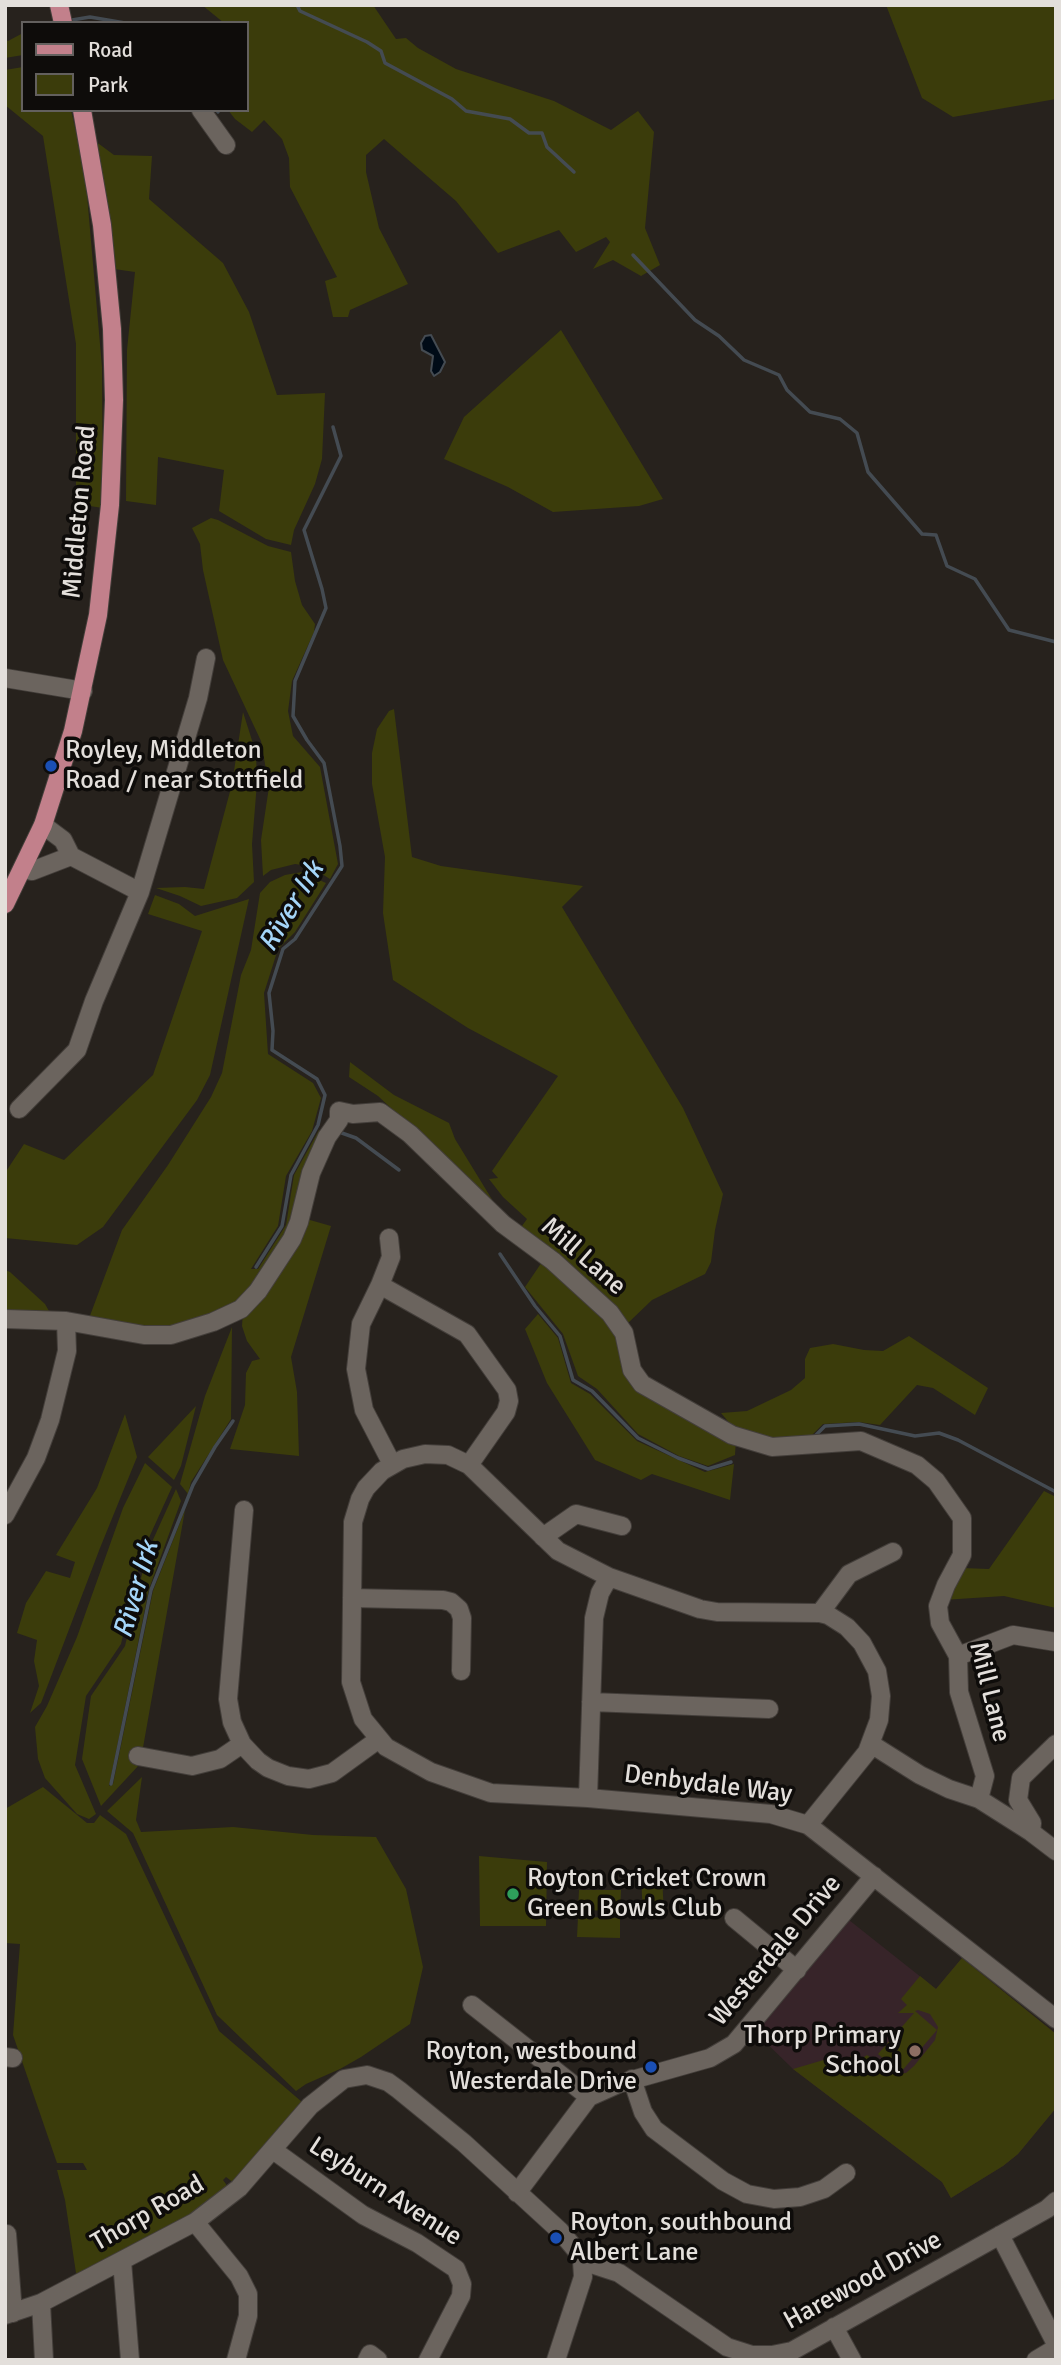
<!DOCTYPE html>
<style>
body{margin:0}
#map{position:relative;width:1061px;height:2365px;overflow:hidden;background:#27221d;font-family:Signika,sans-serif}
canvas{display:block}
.frame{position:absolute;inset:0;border:7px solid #e3dfdb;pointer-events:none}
.legend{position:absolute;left:21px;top:21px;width:228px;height:91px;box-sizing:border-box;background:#0e0c0a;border:2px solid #63605e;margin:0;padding:9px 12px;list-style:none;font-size:21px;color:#e3dfdb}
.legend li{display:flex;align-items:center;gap:14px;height:35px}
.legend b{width:35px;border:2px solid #63605e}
</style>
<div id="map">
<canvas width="1061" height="2365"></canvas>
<div class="frame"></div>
<ul class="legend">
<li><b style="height:9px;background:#c2808b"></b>Road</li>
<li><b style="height:19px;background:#3b3c0b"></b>Park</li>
</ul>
</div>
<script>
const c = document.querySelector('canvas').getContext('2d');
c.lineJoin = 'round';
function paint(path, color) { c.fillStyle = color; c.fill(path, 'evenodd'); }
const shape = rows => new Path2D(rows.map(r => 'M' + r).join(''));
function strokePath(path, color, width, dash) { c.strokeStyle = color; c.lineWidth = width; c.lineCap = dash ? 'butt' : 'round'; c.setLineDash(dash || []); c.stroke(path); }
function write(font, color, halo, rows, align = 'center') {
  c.font = font + ' Signika,sans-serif'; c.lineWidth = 7; c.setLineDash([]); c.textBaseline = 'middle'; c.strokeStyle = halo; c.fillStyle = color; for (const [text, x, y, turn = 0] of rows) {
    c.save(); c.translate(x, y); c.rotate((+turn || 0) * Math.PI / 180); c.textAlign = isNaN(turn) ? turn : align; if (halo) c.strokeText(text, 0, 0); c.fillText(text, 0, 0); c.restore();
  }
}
const education = shape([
 [849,1920,936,1989,962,1958,1056,2034,1056,2108,1018,2154,1003,2166,951,2198,942,2182,793,2069,756,2033]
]);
const green = shape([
 [202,5,373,5,396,39,406,38,418,48,456,69,554,101,611,130,638,111,654,132,645,228,660,265,641,276,613,260,593,269,610,242,606,237,576,252,559,230,498,253,456,201,384,139,366,155,366,172,379,228,408,284,350,310,348,317,333,317,325,281,337,277,290,187,289,158,282,139,264,120,252,132,235,119,228,110,247,110,247,23,224,23],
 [886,5,1056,5,1056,99,953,117,922,98],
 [23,33,23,55,5,58,5,39,8,41],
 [23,67,23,110,71,110,85,172,102,367,103,508,76,504,76,344,43,136,5,105,5,70],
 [91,138,114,155,152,156,149,199,223,263,249,312,277,395,325,393,322,459,315,484,294,530,291,545,266,539,219,511,224,470,158,457,156,505,126,501,127,350,135,272,114,269],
 [561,330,663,499,639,506,553,512,508,487,444,459,464,417],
 [211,518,218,520,268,546,291,552,295,581,302,605,315,624,314,632,292,681,288,711,293,736,320,767,338,864,330,879,309,866,295,864,271,870,263,876,261,840,269,787,261,741,223,660,203,570,200,544,192,528],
 [394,709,412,857,441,866,583,886,562,907,683,1108,723,1194,715,1230,711,1262,705,1274,652,1300,628,1323,623,1321,519,1230,527,1219,503,1197,489,1179,498,1178,492,1171,558,1076,468,1028,393,980,383,913,385,857,372,784,372,753,377,729,389,711],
 [243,712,256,753,257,783,252,844,254,882,237,898,201,906,180,896,156,888,185,887,204,889,232,784],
 [302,872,326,883,295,932,278,949,264,993,268,1054,313,1083,321,1098,312,1131,286,1176,278,1226,251,1269,258,1269,286,1225,294,1175,319,1130,324,1136,295,1225,237,1307,174,1331,88,1321,122,1230,168,1165,211,1097,222,1073,241,975,251,950,260,893,270,882,285,875],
 [155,895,179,904,195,916,249,899,210,1075,197,1100,103,1227,77,1245,5,1238,5,1173,24,1144,64,1160,153,1075,202,931,148,914],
 [350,1062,394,1095,449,1123,455,1139,496,1206,378,1096,349,1077],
 [303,1218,331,1226,291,1357,297,1392,299,1456,230,1449,245,1405,246,1373,252,1361,260,1359,247,1341,242,1326,243,1312],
 [544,1259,617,1328,625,1366,736,1439,735,1455,708,1466,679,1456,638,1434,597,1389,578,1376,563,1334,525,1287],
 [5,1270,10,1272,45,1304,53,1318,5,1316],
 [538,1314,558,1338,571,1383,590,1394,637,1441,705,1472,734,1464,730,1500,652,1474,641,1480,595,1460,547,1383,525,1329],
 [232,1327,231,1419,191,1482,188,1494,180,1484,205,1396],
 [909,1336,988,1388,975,1415,933,1388,917,1385,880,1425,859,1422,823,1424,811,1436,778,1442,737,1432,721,1413,747,1411,791,1390,805,1378,805,1359,810,1348,833,1344,864,1350,883,1351],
 [196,1406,181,1466,174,1480,148,1457],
 [125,1414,137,1457,100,1548,41,1703,30,1713,39,1686,34,1661,37,1640,17,1633,26,1603,46,1571,70,1578,75,1562,56,1555,97,1488],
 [145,1463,172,1487,142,1553,121,1644,86,1696,75,1765,96,1814,89,1819,77,1814,45,1778,38,1759,35,1727,47,1706,77,1637,123,1508],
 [176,1489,181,1501,149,1589,109,1786,113,1784,153,1591,185,1510,141,1759,139,1765,101,1806,82,1759,91,1696,125,1646,147,1553],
 [1044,1491,1056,1497,1056,1608,1004,1596,943,1600,962,1568,989,1569],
 [142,1777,136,1820,141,1832,233,1827,313,1835,376,1837,406,1889,423,1967,410,2024,361,2057,340,2069,306,2084,296,2091,217,2015,133,1833,107,1811],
 [43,1787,87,1823,94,1823,100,1815,126,1834,219,2031,302,2102,261,2153,234,2183,226,2177,223,2180,228,2187,198,2213,84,2276,76,2273,65,2200,57,2170,87,2170,83,2163,57,2163,13,2035,20,1944,5,1943,5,1809],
 [479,1856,547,1862,546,1926,480,1926],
 [662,1874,664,1916,643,1917,641,1875],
 [579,1890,621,1890,620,1911,578,1910],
 [578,1917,620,1918,620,1938,577,1937],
 [962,1958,1056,2034,1056,2108,1018,2154,1003,2166,951,2198,942,2182,793,2069,827,2059,837,2067,842,2067,852,2054,861,2059,867,2055,894,2074,906,2073,914,2066,935,2040,938,2027,930,2014,918,2010,915,2011,937,2030,900,2073,878,2054,914,2013,898,2013,907,2005,901,1999,920,1976,936,1989]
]);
const water = shape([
 [431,335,445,362,440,372,434,376,431,371,433,356,422,350,421,343,425,336,431,335]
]);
const stream = shape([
 [297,5,300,11,367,42,381,51,385,63,452,99,466,111,510,119,529,133,542,133,547,147,574,172],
 [72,20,90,17,125,23],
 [217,110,218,112],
 [633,255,695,320,719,336,744,360,779,375,787,390,810,412,840,419,857,433,868,472,922,534,936,535,947,566,975,579,1009,630,1056,642],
 [339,1132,356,1138,399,1170],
 [500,1254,535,1306,560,1336,573,1380,592,1391,638,1438,678,1458,708,1469,731,1462],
 [256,1267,282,1226,291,1175,318,1125,325,1095,317,1079,272,1050,273,1031,269,993,283,949,295,939,342,866,340,846,324,763,307,740,293,716,295,681,326,608,322,589,304,530,341,456,333,427],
 [813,1438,825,1426,859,1424,915,1436,939,1433,958,1440,1056,1492],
 [111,1784,151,1590,193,1485,215,1447,233,1421]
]);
const minor = shape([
 [201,110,226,145],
 [5,678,83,691],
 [43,825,63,840,71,856,140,892],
 [24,869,32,871,71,856],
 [19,1109,77,1050,94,1001,140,892,198,698,206,658],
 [380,1285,391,1257,389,1238],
 [5,1319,66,1321,144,1335,171,1335,213,1322,241,1309,258,1291,292,1239,299,1222,311,1173,327,1137,339,1120,339,1111,353,1114,380,1112,410,1134,503,1224,553,1261,610,1313,624,1333,632,1370,642,1384,732,1435,772,1447,861,1441,917,1465,936,1481,962,1518,962,1555,946,1585,938,1606,940,1623,958,1656,959,1692,985,1776,979,1799],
 [392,1464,364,1410,356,1369,361,1324,380,1285,467,1334,507,1390,509,1401,506,1412,469,1465],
 [244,1510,228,1699,232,1722,242,1744,258,1761,268,1768,288,1776,309,1779,332,1773,379,1739],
 [5,1515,36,1458,50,1420,67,1351,66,1321],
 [543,1537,576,1514,622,1526],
 [352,1598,443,1600,451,1602,459,1609,462,1618,461,1671],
 [820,1613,849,1574,893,1552],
 [958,1656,1013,1635,1056,1642],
 [591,1702,769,1709],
 [871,1744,920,1775,949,1789,979,1799,1031,1832,1056,1851],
 [138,1756,192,1766,220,1759,242,1744],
 [588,1798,594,1618,600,1593,609,1577],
 [808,1825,867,1752,879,1720,881,1696,877,1671,862,1643,847,1627,828,1615,820,1613,717,1612,700,1609,609,1577,558,1551,469,1465,448,1455,425,1454,403,1459,382,1471,366,1488,360,1499,353,1522,351,1682,363,1719,386,1747,431,1772,491,1793,588,1798,771,1814,808,1825,1056,2019],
 [1031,1832,1032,1823,1018,1800,1021,1778,1056,1744],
 [734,1918,797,1970],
 [472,2005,589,2097],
 [5,2057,13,2058],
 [632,2079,643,2112,654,2129,723,2181,747,2194,774,2199,800,2197,824,2189,846,2173],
 [273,2150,363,2215,417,2243,456,2269,462,2284,461,2296,428,2360],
 [517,2193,589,2097,618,2084,710,2058,734,2044,874,1876],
 [195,2222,239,2276,248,2294,248,2316,236,2360],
 [7,2234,13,2313],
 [1000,2235,1056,2344],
 [122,2261,130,2360],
 [582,2261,619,2273,727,2347,752,2355,772,2355,792,2351,1047,2209,1056,2201],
 [41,2303,44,2360],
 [5,2315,41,2303,195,2222,239,2188,310,2106,344,2079,367,2075,388,2082,399,2090,464,2143,560,2231,576,2250,582,2261,583,2277,556,2360],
 [834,2327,852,2360],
 [367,2360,370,2354,378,2360],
 [1036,2360,1056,2348]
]);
const major = shape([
 [59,5,63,23],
 [5,904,43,825,73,731,98,615,110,505,114,400,112,329,102,225,82,110]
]);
const markers = [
 [51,766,7,"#1a4fb4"],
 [513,1894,7,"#2e9e5b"],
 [915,2051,7,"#8d6e63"],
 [651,2067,7,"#1a4fb4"],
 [556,2238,7,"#1a4fb4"]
];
const streetNames = [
 ["Middleton Road",80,512,-85],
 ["Mill Lane",583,1257,41],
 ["Mill Lane",989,1692,76],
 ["Denbydale Way",708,1785,7],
 ["Westerdale Drive",776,1951,-50],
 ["Leyburn Avenue",385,2192,33],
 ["Thorp Road",148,2214,-30],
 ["Harewood Drive",863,2281,-29]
];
const poiNames = [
 ["Royley, Middleton",65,751],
 ["Road / near Stottfield",65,781],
 ["Royton Cricket Crown",527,1879],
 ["Green Bowls Club",527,1909],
 ["Thorp Primary",901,2036,"right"],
 ["School",901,2066,"right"],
 ["Royton, westbound",637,2052,"right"],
 ["Westerdale Drive",637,2082,"right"],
 ["Royton, southbound",570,2223],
 ["Albert Lane",570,2253]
];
const waterNames = [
 ["River Irk",292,907,-59],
 ["River Irk",137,1590,-74]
];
paint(education, '#372429');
paint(green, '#3b3c0b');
paint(water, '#000b17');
strokePath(water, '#444b52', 2);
strokePath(stream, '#444b52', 3.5);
strokePath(minor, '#433e3a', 20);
strokePath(major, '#433e3a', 20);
strokePath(minor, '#6b645e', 18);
strokePath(major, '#c2808b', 18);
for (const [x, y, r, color] of markers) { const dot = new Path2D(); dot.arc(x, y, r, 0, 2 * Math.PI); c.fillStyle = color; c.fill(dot); strokePath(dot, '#0e0c0a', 2.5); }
write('26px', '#e3dfdb', '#0e0c0a', streetNames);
write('26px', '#e3dfdb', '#0e0c0a', poiNames, 'left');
write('italic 28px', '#a4d5f8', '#0e0c0a', waterNames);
</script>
